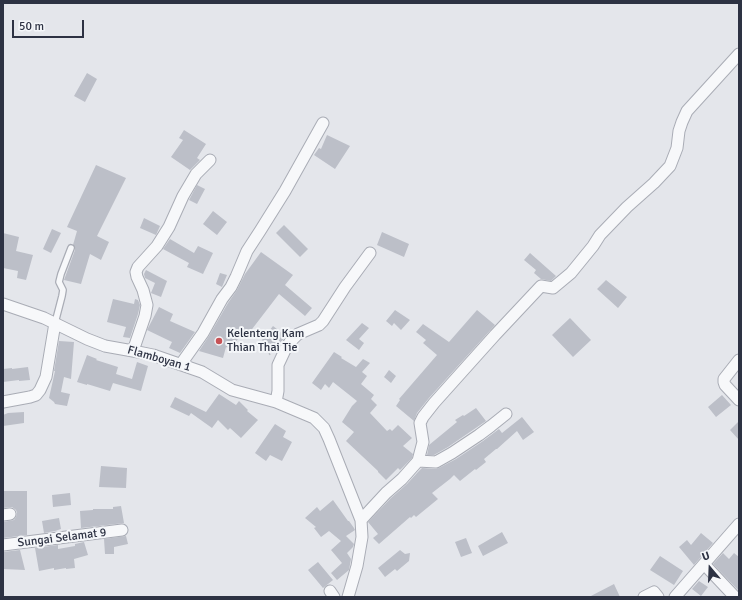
<!DOCTYPE html>
<style>
body{margin:0}
#map{position:relative;width:742px;height:600px;overflow:hidden;background:#e4e6eb;font-family:Signika,sans-serif}
canvas{display:block}
.frame{position:absolute;inset:0;border:4px solid #2d3243;pointer-events:none}
.north{position:absolute;left:690px;top:548px;width:40px;height:40px;-webkit-text-stroke:3px #f4f6f9;paint-order:stroke;rotate:341deg;font-size:11px;font-weight:700;line-height:16px;text-align:center;color:#2d3243}
.north::after{content:'';display:block;margin:auto;width:14px;height:18px;background:#2d3243;clip-path:polygon(50% 0,100% 100%,50% 72%,0 100%)}
.scale{position:absolute;left:12px;top:20px;width:72px;height:18px;box-sizing:border-box;border:2px solid #2d3243;border-top:0;padding-left:5px;font-size:12px;line-height:14px;white-space:nowrap;color:#2d3243;-webkit-text-stroke:3px #f4f6f9;paint-order:stroke}
</style>
<div id="map">
<canvas width="742" height="600"></canvas>
<div class="frame"></div>
<div class="north">U</div>
<div class="scale">50 m</div>
</div>
<script>
const c = document.querySelector('canvas').getContext('2d');
c.lineJoin = 'round';
function paint(path, color) { c.fillStyle = color; c.fill(path, 'evenodd'); }
const shape = rows => new Path2D(rows.map(r => 'M' + r).join(''));
function strokePath(path, color, width, dash) { c.strokeStyle = color; c.lineWidth = width; c.lineCap = dash ? 'butt' : 'round'; c.setLineDash(dash || []); c.stroke(path); }
function write(font, color, halo, rows, align = 'center') {
  c.font = font + ' Signika,sans-serif'; c.lineWidth = 4; c.setLineDash([]); c.textBaseline = 'middle'; c.strokeStyle = halo; c.fillStyle = color; for (const [text, x, y, turn = 0] of rows) {
    c.save(); c.translate(x, y); c.rotate((+turn || 0) * Math.PI / 180); c.textAlign = isNaN(turn) ? turn : align; if (halo) c.strokeText(text, 0, 0); c.fillText(text, 0, 0); c.restore();
  }
}
const building = shape([
 [87,73,97,79,85,102,74,96],
 [184,130,206,144,197,158,200,160,190,170,171,157,183,140,179,138],
 [327,135,350,146,335,169,314,155,319,148,321,149],
 [96,165,126,178,97,236,109,242,101,260,90,254,81,284,64,280,75,250,75,247,73,245,77,231,67,227],
 [197,185,205,189,197,204,189,200],
 [213,211,227,222,217,235,203,224],
 [144,218,160,226,156,235,140,228],
 [284,225,308,249,300,257,276,233],
 [52,229,61,233,51,253,43,249],
 [382,232,409,244,404,257,377,245],
 [3,233,19,237,16,251,33,255,26,280,17,278,18,271,3,268],
 [170,239,194,253,198,246,213,253,203,274,187,267,189,263,163,249],
 [261,252,293,275,285,285,312,308,305,316,279,294,246,337,241,333,232,350,226,347,223,358,199,351,209,336,228,303,237,290,245,274],
 [530,253,556,276,551,281,541,279,534,273,536,270,524,260],
 [146,270,167,281,161,297,151,293,155,283,145,278,144,274],
 [220,273,227,275,222,287,216,284],
 [606,280,627,297,618,308,597,289],
 [113,299,134,304,135,299,138,300,140,305,138,314,130,338,123,337,126,327,107,322],
 [159,307,173,314,170,321,195,332,180,353,169,348,172,342,147,330],
 [395,310,410,320,401,330,394,323,392,326,386,321],
 [477,310,495,325,429,398,417,413,414,421,396,406,400,400,399,399,437,355,423,343,426,340,416,332,423,324,449,342],
 [570,318,591,340,573,357,552,335],
 [362,323,369,328,359,339,364,343,359,350,346,340],
 [273,326,286,336,274,350,262,340],
 [59,341,74,342,71,379,64,377,61,392,70,394,67,406,55,404,54,402,49,398,55,371,54,371],
 [334,352,342,357,341,358,356,367,363,359,370,363,362,372,367,376,361,384,374,395,371,399,377,405,370,413,387,431,390,429,392,431,398,425,412,438,403,446,413,454,412,458,400,470,398,468,386,480,378,472,378,471,346,441,354,432,342,422,352,406,357,401,333,382,329,388,325,384,321,390,312,383],
 [87,355,97,359,96,360,118,367,116,374,132,379,137,362,148,366,141,391,113,383,110,391,87,384,87,385,77,382],
 [28,367,30,380,19,381,19,380,3,382,3,369,12,368,12,369],
 [389,370,396,376,391,383,384,377],
 [219,394,236,405,239,401,248,410,247,411,258,420,241,438,230,428,228,430,218,420,212,428,191,413,189,416,170,407,175,397,206,412],
 [722,395,731,405,716,417,708,407],
 [476,408,486,421,448,447,434,455,427,455,429,445,457,422,455,420,463,415,464,416],
 [24,412,24,423,3,426,3,415,8,413],
 [522,417,534,432,523,440,517,431,497,449,496,449,484,459,486,462,476,470,475,469,460,481,454,475,450,479,432,493,438,499,416,517,414,515,411,518,410,517,379,544,373,538,378,534,368,522,391,498,407,484,418,472,422,468,436,469,439,468,456,459,483,441,499,429,502,433],
 [739,421,739,440,730,430],
 [275,424,286,431,283,437,292,442,282,461,270,455,266,461,255,453],
 [101,466,127,468,126,488,99,487],
 [3,491,27,491,27,535,3,538,3,522,14,520,16,517,17,513,16,510,12,507,3,508],
 [70,493,71,505,53,507,52,495],
 [333,500,348,521,349,521,354,528,355,530,346,536,354,544,353,547,347,553,351,559,349,570,337,580,331,573,342,563,331,550,341,541,329,531,321,537,314,528,316,527,305,518,317,507,320,511],
 [121,506,124,523,81,528,80,511,93,510,93,509,113,509,113,507],
 [59,518,61,529,55,531,44,533,42,521],
 [502,532,508,543,483,556,478,546],
 [701,533,713,543,694,565,679,547,687,540,691,545],
 [126,536,128,544,114,547,114,554,105,554,104,539],
 [466,538,472,553,461,557,455,542],
 [84,542,88,555,74,559,75,568,66,569,66,568,54,570,54,568,39,571,35,548,58,545,58,549,75,546,75,544],
 [20,550,25,570,3,569,3,552],
 [400,550,405,554,410,553,409,561,397,571,395,569,385,577,378,568],
 [723,553,729,559,734,553,739,557,739,591,713,564],
 [660,556,683,571,674,585,650,570],
 [318,562,333,580,323,588,308,570],
 [699,581,708,587,701,596,692,589],
 [614,584,620,597,589,597]
]);
const path = shape([
 [264,350,269,353,270,355]
]);
const service = shape([
 [55,323,62,296,63,290,59,282,61,274,71,248]
]);
const minor = shape([
 [3,304,44,318,87,339,105,346,133,351,153,355,202,372,232,390,276,402,314,418,324,428,329,439,361,520,362,537,357,566,348,597],
 [133,351,145,316,147,305,143,290,137,277,136,272,138,267,157,246,169,227,183,196,196,174,210,160],
 [739,360,724,379,724,382,725,385,739,400],
 [181,364,203,333,222,299,231,287,236,277,247,251,260,231,285,191,323,123],
 [3,402,30,397,36,395,40,390,46,377,55,323],
 [276,402,278,391,278,365,285,350,290,342,298,334,319,325,323,321,345,287,370,253],
 [418,461,436,462,452,453,479,435,491,426,506,414],
 [3,515,10,514],
 [361,520,386,493,402,479,418,461,423,442,420,423,423,417,434,403,495,335,541,286,553,288,571,273,593,246,600,235,627,207,654,183,670,166,677,148,679,131,682,122,687,111,739,54],
 [3,545,122,530],
 [704,564,735,597],
 [330,591,334,597],
 [644,597,654,592,658,597],
 [675,597,739,524]
]);
const markers = [
 [219,341,4,"#c75357"]
];
const poiNames = [
 ["Kelenteng Kam",227,334],
 ["Thian Thai Tie",227,348]
];
const streetNames = [
 ["Flamboyan 1",159,359,16],
 ["Sungai Selamat 9",62,538,-7]
];
paint(building, '#bcbfc8');
strokePath(service, '#a9acb5', 8);
strokePath(minor, '#a9acb5', 13);
strokePath(path, '#bec1c7', 1.5, [3, 3]);
strokePath(service, '#f7f8fa', 5.5);
strokePath(minor, '#f7f8fa', 11);
for (const [x, y, r, color] of markers) { const dot = new Path2D(); dot.arc(x, y, r, 0, 2 * Math.PI); c.fillStyle = color; c.fill(dot); strokePath(dot, '#f4f6f9', 1.5); }
write('12px', '#2d3243', '#f4f6f9', poiNames, 'left');
write('12px', '#2d3243', '#f4f6f9', streetNames);
</script>
